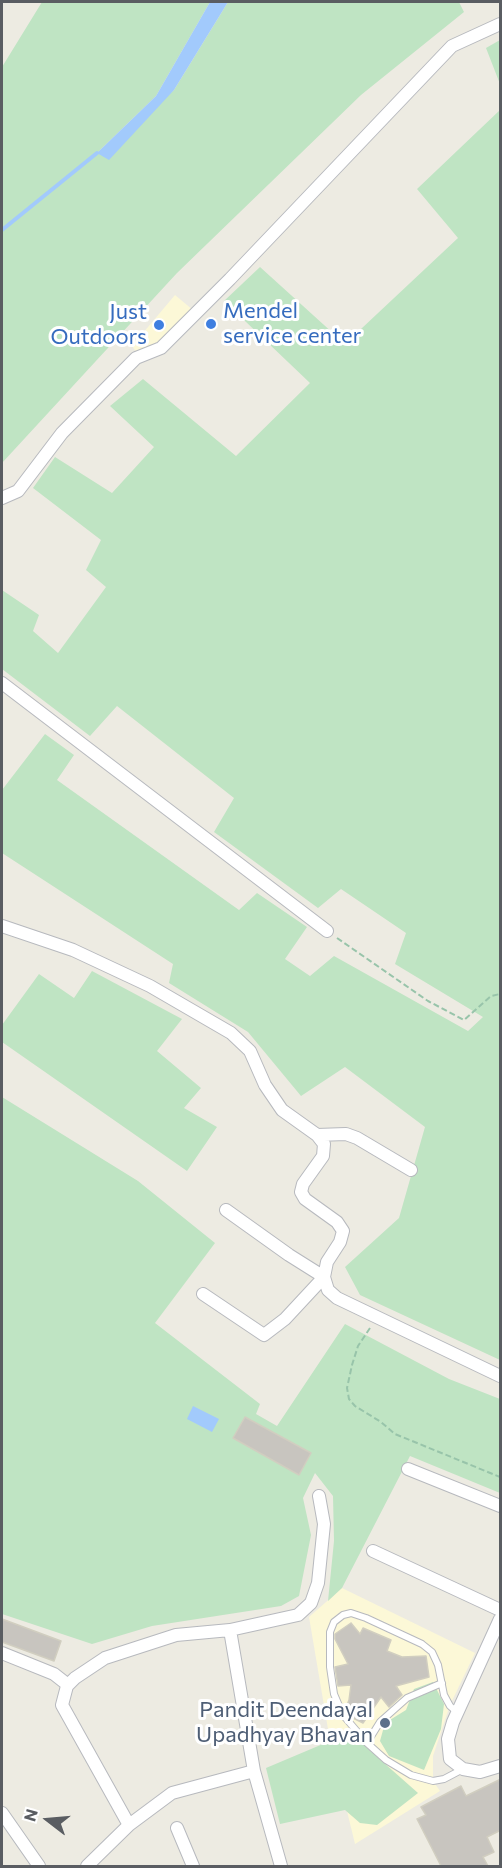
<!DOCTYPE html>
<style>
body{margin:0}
#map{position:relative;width:502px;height:1868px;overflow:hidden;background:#edebe2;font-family:Commissioner,sans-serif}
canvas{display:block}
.frame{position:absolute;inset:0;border:3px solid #5a5d62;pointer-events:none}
.north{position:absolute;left:18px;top:1790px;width:60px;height:60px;-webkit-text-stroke:4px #fff;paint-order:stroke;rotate:286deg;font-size:16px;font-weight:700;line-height:24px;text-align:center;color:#5a5d62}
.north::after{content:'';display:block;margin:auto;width:21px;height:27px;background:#5a5d62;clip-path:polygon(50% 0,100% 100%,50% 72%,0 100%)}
</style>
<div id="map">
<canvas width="502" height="1868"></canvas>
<div class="frame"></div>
<div class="north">N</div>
</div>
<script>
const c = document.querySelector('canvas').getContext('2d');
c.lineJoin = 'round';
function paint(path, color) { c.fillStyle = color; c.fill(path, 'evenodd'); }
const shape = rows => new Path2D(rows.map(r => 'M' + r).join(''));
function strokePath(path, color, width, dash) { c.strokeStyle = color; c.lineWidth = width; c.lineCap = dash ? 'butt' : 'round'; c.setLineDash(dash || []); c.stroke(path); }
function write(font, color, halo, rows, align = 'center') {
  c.font = font + ' Commissioner,sans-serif'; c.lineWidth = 6; c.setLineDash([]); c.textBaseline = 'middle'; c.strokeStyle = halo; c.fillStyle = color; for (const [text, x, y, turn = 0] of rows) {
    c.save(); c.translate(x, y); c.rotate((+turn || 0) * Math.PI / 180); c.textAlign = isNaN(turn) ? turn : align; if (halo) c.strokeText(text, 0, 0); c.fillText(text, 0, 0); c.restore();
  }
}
const commercial = shape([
 [175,295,193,310,163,340,137,353,132,346],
 [342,1588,475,1653,450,1705,433,1756,433,1781,440,1791,355,1844,330,1741,309,1617]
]);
const green = shape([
 [42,2,210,2,156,96,97,153,174,90,228,2,459,2,464,12,361,95,177,273,2,463,2,67],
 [500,40,500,84,486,48],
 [500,110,500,1360,360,1295,345,1267,399,1218,425,1127,345,1067,301,1096,248,1032,169,983,173,964,2,853,2,790,45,734,74,755,57,780,239,910,257,893,307,927,285,959,310,976,334,956,468,1031,483,1017,395,964,406,933,341,889,318,908,214,832,234,798,117,706,90,736,2,669,2,590,39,615,33,631,58,653,106,587,86,570,101,540,33,488,55,457,112,493,154,447,110,406,143,379,236,456,310,383,224,301,260,267,345,344,458,238,417,189],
 [92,971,182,1019,157,1051,201,1088,184,1108,217,1127,187,1171,2,1042,2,1025,39,974,74,998],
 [2,1097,138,1181,215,1243,155,1323,260,1404,256,1414,277,1426,345,1324,449,1379,500,1399,500,1493,410,1456,342,1588,328,1601,334,1541,333,1496,315,1473,303,1498,311,1535,299,1596,281,1606,152,1626,92,1644,2,1614],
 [433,1682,444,1704,441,1729,424,1770,389,1756,380,1741,385,1723,406,1710,414,1689],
 [338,1732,358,1740,418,1793,377,1825,360,1823,345,1810,280,1824,266,1768,330,1741]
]);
const water = shape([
 [210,2,228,2,174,90,109,160,97,153,156,96],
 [193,1406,219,1419,212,1432,187,1419]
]);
const stream = shape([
 [2,230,97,153]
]);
const building = shape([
 [245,1417,311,1453,299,1475,233,1438,245,1417],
 [2,1619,61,1641,54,1661,2,1642,2,1619],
 [351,1623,360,1634,363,1628,391,1640,387,1651,402,1657,426,1656,429,1677,396,1686,402,1695,389,1707,381,1697,363,1723,353,1718,348,1712,346,1708,349,1700,351,1685,338,1686,335,1667,348,1664,335,1639,335,1634,351,1623],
 [501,1779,501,1830,487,1837,494,1852,483,1857,488,1866,441,1866,417,1819,426,1815,421,1807,461,1786,466,1796,501,1779]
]);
const path = shape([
 [337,938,428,1001,464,1020,491,996,500,994],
 [370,1328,358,1346,352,1365,347,1388,349,1399,355,1406,381,1422,395,1434,500,1477]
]);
const service = shape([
 [457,1712,450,1706,444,1695,438,1665,432,1652,422,1644,366,1618,351,1613,343,1615,334,1622,330,1632,330,1667,334,1694,343,1715,367,1743,386,1760,411,1775,433,1781,444,1779,463,1769],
 [367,1743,380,1722,407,1698,442,1683]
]);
const minor = shape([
 [2,498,18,491,62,433,136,358,161,348,230,279,452,46,500,24],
 [2,683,327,931],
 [2,926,73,950,150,986,231,1033,250,1051,265,1085,282,1110,317,1135,324,1144,323,1156,303,1184,301,1192,305,1199,337,1222,343,1231,340,1242,327,1262,324,1277,328,1290,337,1298,500,1376],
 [317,1135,346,1134,357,1138,411,1170],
 [203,1294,264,1335,285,1319,324,1277,289,1255,226,1210],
 [408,1469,500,1506],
 [373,1551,500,1610],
 [500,1619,453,1722,448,1739,450,1759,463,1769,480,1772,500,1766],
 [2,1653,54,1674,68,1685],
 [2,1813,39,1866],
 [129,1825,62,1705,67,1686,75,1678,105,1658,176,1635,230,1630],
 [177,1828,193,1866],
 [87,1866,129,1825,172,1793,254,1771],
 [281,1866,254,1771,230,1630,298,1615,311,1603,318,1583,324,1524,319,1496]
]);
const markers = [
 [211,324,6,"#3f7fe0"],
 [159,325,6,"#3f7fe0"],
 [385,1723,6,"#5c6f8a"]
];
const shopNames = [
 ["Mendel",223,311],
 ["service center",223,336],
 ["Just",147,312,"right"],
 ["Outdoors",147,337,"right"]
];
const serviceNames = [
 ["Pandit Deendayal",373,1710],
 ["Upadhyay Bhavan",373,1735]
];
paint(commercial, '#fcf8d7');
paint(green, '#bfe4c3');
paint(water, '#a2cafc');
strokePath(stream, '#a2cafc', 4);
paint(building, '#c8c5bf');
strokePath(building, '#d1cec0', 1.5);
strokePath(service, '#b7b9be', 8);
strokePath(minor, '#b7b9be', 14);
strokePath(path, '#98c4aa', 2, [6, 3]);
strokePath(service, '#fff', 6);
strokePath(minor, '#fff', 12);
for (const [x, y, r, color] of markers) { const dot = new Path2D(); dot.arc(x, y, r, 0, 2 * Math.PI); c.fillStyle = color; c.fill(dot); strokePath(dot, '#fff', 2); }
write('22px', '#366cbe', '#fff', shopNames, 'left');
write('22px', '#4e5e75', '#fff', serviceNames, 'right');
</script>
